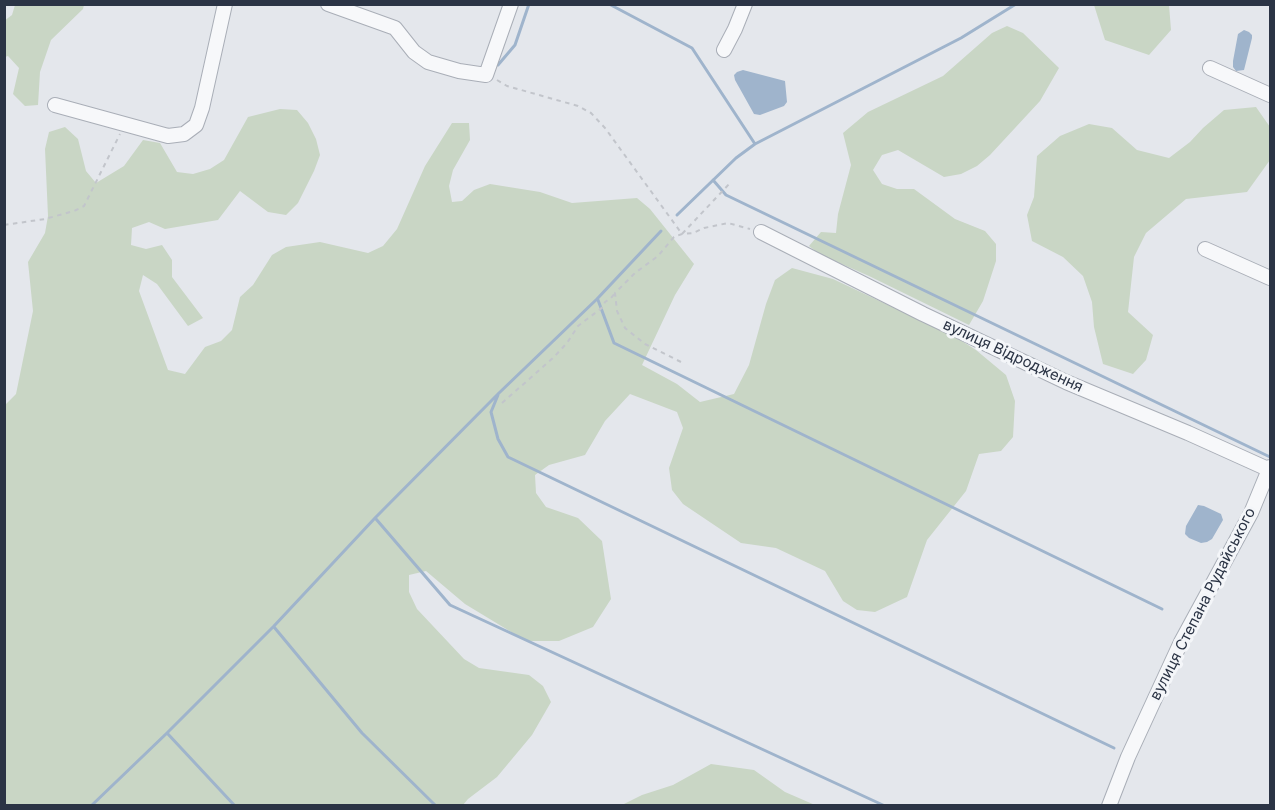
<!DOCTYPE html>
<meta charset="utf-8">
<style>
body{margin:0}
#map{position:relative;width:1275px;height:810px;overflow:hidden;background:#e4e7ec;font-family:Inter,sans-serif}
canvas{display:block}
.frame{position:absolute;inset:0;border:6px solid #2b3445;pointer-events:none}
</style>
<div id="map">
<canvas width="1275" height="810"></canvas>
<div class="frame"></div>
</div>
<script>
const c = document.querySelector('canvas').getContext('2d');
c.lineJoin = 'round';
function paint(path, color) { c.fillStyle = color; c.fill(path, 'evenodd'); }
const shape = rows => new Path2D(rows.map(r => 'M' + r).join(''));
function strokePath(path, color, width, dash) { c.strokeStyle = color; c.lineWidth = width; c.lineCap = dash ? 'butt' : 'round'; c.setLineDash(dash || []); c.stroke(path); }
function write(font, color, halo, rows, align = 'center') {
  c.font = font + ' Inter,sans-serif'; c.lineWidth = 6; c.setLineDash([]); c.textBaseline = 'middle'; c.strokeStyle = halo; c.fillStyle = color; for (const [text, x, y, turn = 0] of rows) {
    c.save(); c.translate(x, y); c.rotate((+turn || 0) * Math.PI / 180); c.textAlign = isNaN(turn) ? turn : align; if (halo) c.strokeText(text, 0, 0); c.fillText(text, 0, 0); c.restore();
  }
}
const green = shape([
 [15,5,84,5,83,9,51,40,40,72,38,105,25,106,13,94,19,68,8,56,5,57,4,21,12,15],
 [1094,5,1169,5,1171,30,1149,55,1105,40],
 [1007,26,1023,33,1059,68,1040,101,990,155,977,166,961,174,944,177,898,150,882,155,873,170,882,184,897,189,914,189,955,219,985,231,996,244,996,261,983,301,969,325,869,276,819,254,809,246,821,232,836,233,838,214,851,165,843,133,868,112,943,76,992,33],
 [1256,107,1270,127,1270,160,1247,192,1186,199,1146,233,1134,257,1128,312,1153,335,1146,360,1133,374,1103,364,1094,327,1092,302,1083,276,1063,257,1032,241,1027,215,1034,197,1037,156,1060,136,1089,124,1112,128,1137,150,1169,158,1190,142,1203,128,1224,110],
 [280,109,297,110,308,123,316,139,320,155,314,171,298,203,286,215,268,212,240,191,218,220,165,229,149,222,132,228,131,245,146,249,162,245,172,260,172,277,203,318,188,326,157,284,143,275,139,291,168,370,185,374,205,347,221,341,232,330,240,297,253,285,272,255,286,247,320,242,368,253,383,246,397,229,425,166,452,123,469,123,470,140,453,170,449,186,452,202,462,201,474,190,490,184,540,192,572,203,637,198,650,209,694,264,675,295,642,365,677,384,700,402,734,394,749,365,766,304,775,280,792,268,833,279,954,336,976,350,1006,375,1015,401,1013,437,1001,451,979,454,966,491,927,540,907,597,875,612,857,610,843,601,825,571,776,548,741,543,683,504,672,490,669,468,683,428,677,412,630,394,605,421,585,455,549,465,535,475,536,493,546,507,578,518,602,541,611,599,593,627,559,641,526,641,465,604,426,571,409,575,409,592,417,609,464,659,479,668,529,675,543,686,551,702,532,735,497,777,468,799,463,805,5,806,5,405,16,394,33,311,28,262,45,233,48,216,45,149,49,132,65,127,78,139,86,171,96,183,124,166,143,140,160,143,177,172,193,174,210,169,224,160,248,117],
 [711,764,754,770,785,792,815,805,622,805,642,795,673,785]
]);
const water = shape([
 [1244,30,1249,32,1252,35,1252,38,1244,70,1236,71,1233,67,1233,61,1238,34],
 [743,70,785,81,787,102,784,106,760,115,754,114,735,80,734,75,737,72],
 [1198,505,1204,506,1221,514,1223,520,1212,539,1207,542,1201,543,1189,538,1185,534,1186,526]
]);
const stream = shape([
 [609,4,692,48,755,144],
 [498,65,515,45,529,4],
 [713,180,726,195,1270,457],
 [677,215,736,158,755,144,961,38,1016,4],
 [598,300,614,343,1162,609],
 [498,395,491,412,498,439,508,457,1114,748],
 [376,519,450,605,885,806],
 [274,627,362,733,436,806],
 [167,733,235,806],
 [91,806,167,733,274,626,375,518,499,393,597,299,661,231]
]);
const path = shape([
 [497,80,507,86,578,106,591,113,605,128,682,234,731,182],
 [4,225,45,219,74,211,84,206,120,134],
 [681,362,645,344,625,328,617,311,615,293,635,273,658,256,674,237,682,234,693,233,704,228,728,223,750,229],
 [502,403,553,358,567,343,578,326,603,307,605,302,611,298,615,293]
]);
const minor = shape([
 [328,4,395,28,414,52,428,62,459,71,486,75,511,4],
 [724,50,735,29,745,4],
 [1210,68,1270,95],
 [55,105,168,136,184,134,196,125,202,108,225,4],
 [761,232,923,314,1066,382,1188,433,1270,470],
 [1205,249,1270,278],
 [1109,806,1128,757,1181,642,1251,513,1270,467]
]);
const streetNames = [
 ["вулиця Відродження",1013,356,25],
 ["вулиця Степана Рудайського",1203,604,-63]
];
paint(green, '#c9d6c5');
paint(water, '#9fb4cc');
strokePath(stream, '#9fb4cc', 3);
strokePath(minor, '#a9aeb7', 16);
strokePath(path, '#c2c5cb', 2, [4.5, 4.5]);
strokePath(minor, '#f7f8fa', 14);
write('15px', '#2b3445', '#f4f6f9', streetNames);
</script>
